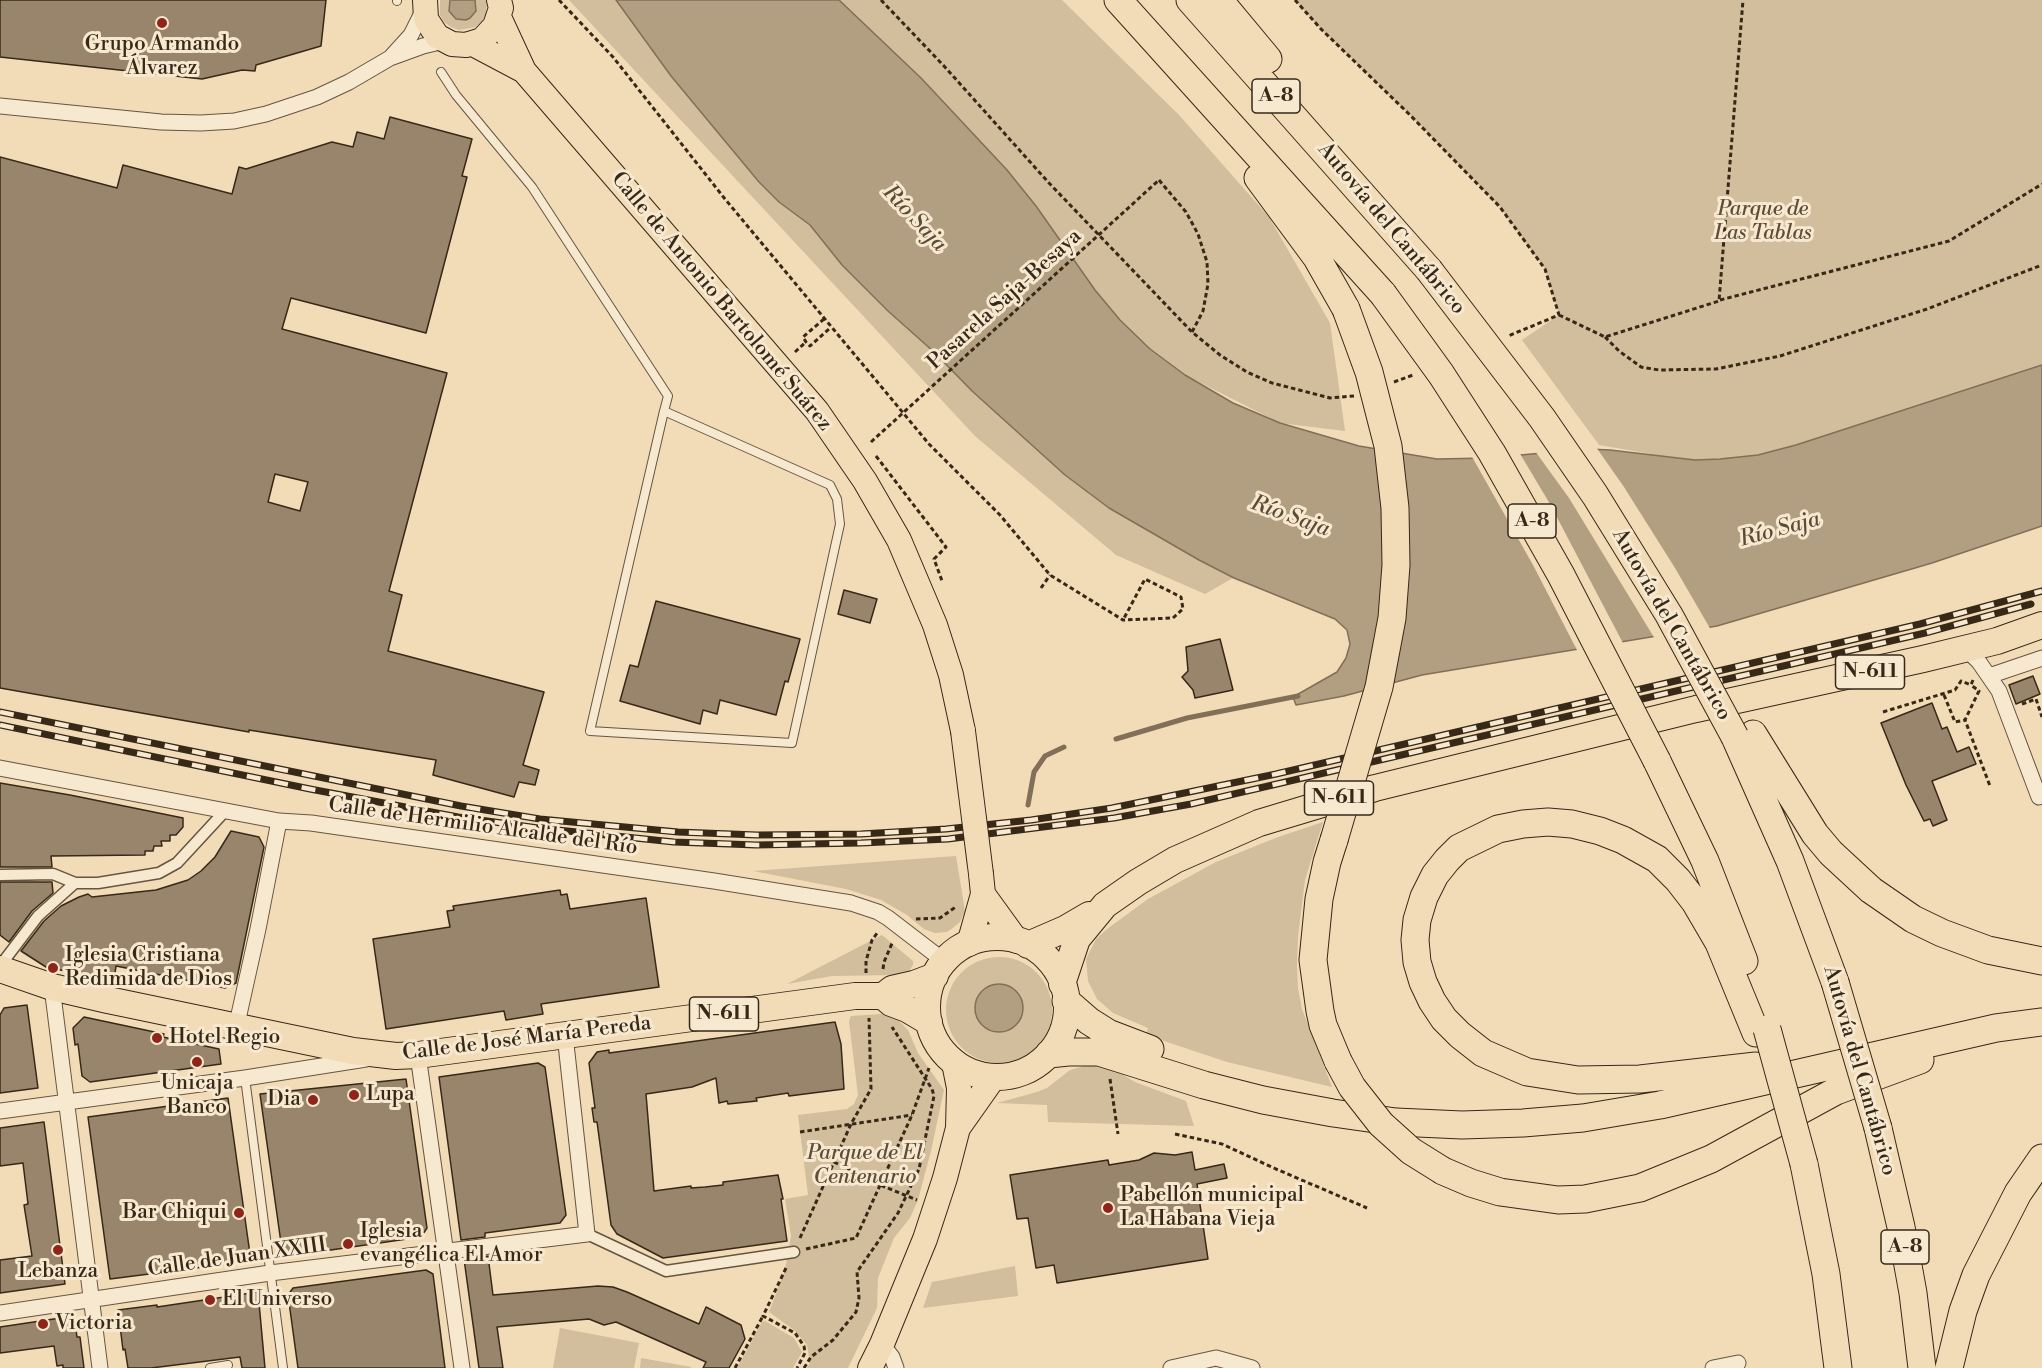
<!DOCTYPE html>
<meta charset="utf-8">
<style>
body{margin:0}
canvas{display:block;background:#f2dbb7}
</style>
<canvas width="2042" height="1368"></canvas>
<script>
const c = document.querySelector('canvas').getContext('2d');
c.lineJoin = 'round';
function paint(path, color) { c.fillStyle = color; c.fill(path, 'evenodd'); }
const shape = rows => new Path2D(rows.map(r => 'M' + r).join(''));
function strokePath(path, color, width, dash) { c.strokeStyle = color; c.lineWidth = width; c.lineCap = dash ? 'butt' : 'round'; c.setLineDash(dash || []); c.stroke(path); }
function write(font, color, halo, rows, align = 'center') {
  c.font = font + ' "Libre Bodoni",serif'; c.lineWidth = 6; c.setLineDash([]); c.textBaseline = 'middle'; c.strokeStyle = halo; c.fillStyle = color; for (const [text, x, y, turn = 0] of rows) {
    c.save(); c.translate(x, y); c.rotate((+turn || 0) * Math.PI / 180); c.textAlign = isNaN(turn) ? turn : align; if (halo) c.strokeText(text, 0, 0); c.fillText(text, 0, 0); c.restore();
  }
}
const green = shape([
 [440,0,450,0,449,2,476,11,475,0,487,0,486,14,482,22,475,27,459,30,451,27,444,22,440,15],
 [569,0,633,0,842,265,1065,475,1109,508,1233,578,1205,594,1116,555,975,436],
 [806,0,1062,0,1179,115,1269,217,1330,323,1345,431,1280,423,1185,375,1074,296],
 [1295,0,2042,0,2042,365,1796,445,1758,455,1733,458,1695,460,1674,458,1599,445,1522,340,1559,315,1545,269,1500,207,1410,115,1321,29],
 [1323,822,1305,880,1298,936,1297,964,1298,988,1302,1009,1332,1087,1227,1062,1146,1035,1148,1028,1113,1013,1097,999,1088,981,1086,959,1096,939,1107,929,1148,899,1216,862,1278,837],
 [956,856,965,911,960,922,954,927,947,932,935,933,924,929,907,915,881,900,846,889,753,871],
 [882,935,913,961,913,965,909,971,897,975,832,976,787,984],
 '946 1010a53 53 0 1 1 106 0a53 53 0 1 1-106 0Z',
 [882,1014,896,1018,908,1030,918,1053,944,1090,931,1151,918,1200,910,1218,894,1238,878,1278,877,1308,848,1368,807,1368,810,1363,807,1345,794,1330,769,1312,785,1270,791,1236,785,1199,808,1195,798,1115,847,1109,854,1104,858,1095,849,1021,851,1016],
 [1092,1064,1115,1070,1135,1082,1186,1101,1194,1126,1048,1122,1047,1105,997,1103,1037,1092,1047,1088,1070,1070],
 [1015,1266,1018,1296,923,1308,932,1282],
 [765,1321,794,1338,802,1352,793,1368,737,1368,762,1322],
 [560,1328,639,1343,634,1368,553,1368],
 [641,1358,691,1367,691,1368,640,1368]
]);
const water = shape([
 [450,0,475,0,476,11,470,18,466,20,456,19,449,11,450,0],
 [616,0,839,0,921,78,1007,170,1036,206,1095,290,1120,320,1150,349,1185,375,1233,403,1280,423,1359,446,1437,459,1487,458,1587,449,1610,450,1695,460,1720,459,1758,455,1796,445,2042,365,2042,526,1932,563,1717,626,1422,675,1344,696,1296,705,1293,697,1337,672,1346,658,1350,644,1347,630,1335,619,1234,578,1199,560,1109,508,1065,475,972,391,934,352,888,311,842,265,810,225,779,202,759,182,671,76,616,0],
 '975 1008a24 24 0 1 1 48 0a24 24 0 1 1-48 0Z'
]);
const pier = shape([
 [1586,446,1596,447,1624,487,1675,568,1711,630,1655,639,1569,498,1535,451],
 [1519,452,1550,504,1624,645,1578,652,1533,565,1471,455]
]);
const stream = shape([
 [1116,739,1187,718,1298,696],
 [1028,805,1034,772,1045,756,1064,747]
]);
const building = shape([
 [0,0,326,0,321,46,256,65,255,71,242,70,202,79,0,57,0,0],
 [390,117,472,139,462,176,467,177,426,333,291,298,282,329,447,373,389,591,402,595,388,651,544,692,523,765,539,770,535,785,519,782,514,797,433,775,436,760,249,730,249,732,0,688,0,157,117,188,123,165,232,194,239,167,246,169,332,142,353,147,357,132,384,139,390,117],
 [275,474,308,482,300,511,268,502,275,474],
 [844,590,877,599,870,623,838,614,844,590],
 [656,601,800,639,788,682,785,681,776,715,720,700,717,714,703,710,700,724,620,701,630,665,638,667,656,601],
 [1220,639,1233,690,1195,698,1193,690,1182,677,1188,671,1186,647,1220,639],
 [2033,676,2040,694,2016,704,2009,685,2033,676],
 [1932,703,1942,729,1947,727,1957,752,1969,747,1976,764,1932,781,1947,820,1933,826,1930,819,1924,821,1906,785,1881,723,1932,703],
 [0,783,70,795,183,818,183,827,176,835,170,835,170,841,161,841,162,846,154,846,153,851,145,851,145,855,51,856,52,867,0,867,0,783],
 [231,831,259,837,264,847,236,983,225,988,116,966,114,981,46,967,21,951,44,921,61,906,79,897,88,894,92,897,156,890,188,880,201,871,215,857,231,831],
 [0,882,52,882,53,893,32,911,9,942,0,935,0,882],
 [560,890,561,895,567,894,570,909,646,898,659,987,541,1004,543,1014,506,1020,504,1011,386,1029,373,939,450,927,447,911,454,910,453,906,560,890],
 [27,1005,38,1088,0,1093,0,1015,4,1008,27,1005],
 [84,1017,164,1034,163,1037,219,1049,221,1064,90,1082,82,1076,78,1044,75,1045,73,1028,84,1017],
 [835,1022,841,1044,844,1089,789,1096,788,1093,756,1098,757,1101,728,1104,727,1101,719,1103,716,1078,692,1087,646,1094,654,1191,691,1186,691,1188,705,1187,723,1185,723,1182,778,1175,783,1199,781,1199,787,1241,663,1258,617,1234,611,1225,597,1122,594,1122,592,1108,595,1108,589,1063,597,1052,609,1050,609,1053,835,1022],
 [538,1063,545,1067,566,1215,560,1223,485,1233,485,1237,461,1240,439,1077,538,1063],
 [406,1079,427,1228,421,1237,289,1256,282,1250,260,1094,406,1079],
 [228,1098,251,1261,110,1279,88,1117,228,1098],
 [44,1122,65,1284,0,1293,0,1260,32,1256,24,1205,28,1204,23,1163,0,1166,0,1128,44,1122],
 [1192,1152,1195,1170,1224,1164,1227,1178,1197,1184,1208,1259,1057,1283,1054,1265,1036,1268,1028,1218,1017,1219,1010,1175,1108,1160,1109,1165,1139,1160,1154,1153,1175,1155,1192,1152],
 [488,1256,493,1295,598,1286,613,1287,627,1292,699,1324,706,1307,741,1325,745,1339,729,1368,703,1368,706,1362,616,1322,604,1325,589,1319,497,1327,503,1368,479,1368,464,1259,488,1256],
 [426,1270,433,1274,445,1368,298,1368,288,1295,293,1288,426,1270],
 [258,1292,265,1368,242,1368,240,1357,151,1368,128,1368,125,1349,123,1350,118,1310,157,1305,157,1307,258,1292],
 [74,1316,77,1337,80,1337,84,1368,63,1368,63,1365,57,1366,54,1346,0,1353,0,1327,74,1316]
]);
const path = shape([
 [559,0,613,57,725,199,929,444,1000,515,1050,575,1123,620,1173,618,1183,609,1181,597,1145,579,1123,620],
 [881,0,944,66,1049,183,1192,332,1220,355,1247,372,1272,383,1330,398,1354,396],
 [1295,0,1321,29,1410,115,1500,207,1545,269,1559,315,1508,336],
 [1159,180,1186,212,1198,234,1207,262,1208,284,1203,311,1192,332],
 [1720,300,1949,241,2042,184],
 [1559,315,1605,337,1719,301,1743,0],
 [824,319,803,337,806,342,810,346,830,328],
 [1605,337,1619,351,1641,367,1659,370,1716,369,1780,356,1927,309,2042,265],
 [795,352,806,342],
 [1394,382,1413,375],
 [876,456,946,547,934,559,942,581],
 [1041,588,1050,575],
 [1973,680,1971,685,1979,691,1965,720,1990,786],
 [1944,695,1955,722,1965,720],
 [2022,704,2036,699,2042,717],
 [1883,712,1955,690,1961,681,1971,685],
 [916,919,940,918,957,906],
 [883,969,884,962,893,941],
 [866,973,866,961,872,940,878,932],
 [1110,1079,1118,1134],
 [800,1132,912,1115],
 [1175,1134,1222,1144,1276,1169,1367,1208],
 [834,1162,880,1185,917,1200],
 [800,1238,851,1124,871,1089,869,1018],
 [806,1249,856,1238,912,1115,929,1068],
 [786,1268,763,1316,795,1333,804,1346,805,1353,797,1368],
 [735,1368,763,1316],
 [804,1368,811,1357,833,1340,856,1312,859,1298,857,1272,898,1213,919,1169,934,1096,932,1089,892,1027]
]);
const service = shape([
 [397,0,397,1],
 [441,72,456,95,532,187,668,396,664,411,590,731,792,743,840,524,837,499,830,485,664,411],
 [245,1078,283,1368],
 [210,1368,228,1365]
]);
const pedestrian = shape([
 [0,875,53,874,75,883],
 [0,966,38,916,75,883,98,883,159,873,177,863,226,810],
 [587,1234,666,1271,794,1252]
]);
const minor = shape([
 [392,56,411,35,424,9],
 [0,106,161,122,201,123,234,121,266,114,317,97,349,82,390,58,423,46,444,41],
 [1965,648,1979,662,1999,691,2039,797,2042,796],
 [1989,676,2042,658],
 [0,768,279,821,311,823,714,881,851,903,878,912,888,918,944,961],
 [52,987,100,1368],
 [236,1028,258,929,279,821],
 [418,1055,462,1368],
 [0,1111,245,1078,366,1059],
 [0,1313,270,1273,587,1234,565,1035],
 [882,1344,892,1357,896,1368],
 [1171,1368,1216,1358,1252,1368],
 [1713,1368,1738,1363]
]);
const primary = shape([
 [425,0,426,19,437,36,452,44,466,45,482,40,495,26,501,8,499,0],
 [499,17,524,71,817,411,865,481,899,540,935,625,951,675,963,731],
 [473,44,524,71],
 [983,894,1017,941],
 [969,944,983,894,981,874],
 [958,1128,994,1077],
 [870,1368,882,1344,925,1239,945,1178,958,1128,959,1088,954,1063]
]);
const trunk = shape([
 '927 1007a70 70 0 1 1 140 0a70 70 0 1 1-140 0Z',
 [1028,945,1065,929,1089,915],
 [0,969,52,987,108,1000,353,1051,396,1056,418,1055,855,996,883,996,892,989,914,984,935,976],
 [1062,984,1077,939,1105,905,1138,882,1175,860,1259,823,1375,788,1696,709,1923,659,1997,641,2042,625],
 [883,996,891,1003,907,1009,929,1022]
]);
const motorway = shape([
 [1118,0,1383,294],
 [1190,0,1429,270],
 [1219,0,1268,59],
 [1258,178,1317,258,1346,309],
 [1753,734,1815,834,1831,853,1871,890,1913,919,1942,933,1988,950,2042,961],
 [1735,737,1790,861,1835,982],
 [1657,761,1705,861,1744,961],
 [1334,840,1327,862,1319,899,1313,960,1320,1011,1323,1025,1338,1061],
 [1066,1001,1089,1021,1108,1033,1150,1049],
 [1049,1054,1068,1052,1099,1052,1204,1085,1263,1100,1333,1113,1396,1122,1462,1125,1523,1123,1583,1118,1660,1105,1996,1028,2042,1022],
 [1756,1066,1640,1079,1578,1080,1527,1072,1483,1053,1460,1035,1444,1019,1432,1001,1423,982,1417,962,1415,940,1417,920,1424,897,1435,875,1447,860,1459,848,1498,829,1523,824,1548,822,1572,824,1600,831,1623,840,1657,859,1678,880,1695,902,1719,943,1756,1033],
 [1878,1128,1901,1227,1913,1293,1922,1368],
 [1804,1164,1826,1274,1838,1368],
 [1443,1171,1471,1183,1500,1192,1558,1200,1585,1199,1640,1188,1711,1159,1836,1091,1920,1060],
 [1949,1368,1963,1311,1976,1275,2018,1193,2042,1158]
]);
const rail = shape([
 [0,712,461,806,540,819,678,832,757,835,861,834,946,829,1031,820,1112,808,1276,774,1920,624,2042,591],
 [0,725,310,789,458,817,538,828,674,842,756,845,861,843,948,839,1114,818,1191,804,1925,633,2031,604]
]);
const pathBridge = shape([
 [871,442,1159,180]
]);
const primaryBridge = shape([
 [963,731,981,874]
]);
const motorwayBridge = shape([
 [1429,270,1542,418,1595,495,1669,615,1735,737],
 [1383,294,1441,374,1492,453,1561,575,1657,761],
 [1334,840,1379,687,1392,618,1396,565,1395,508,1388,446,1369,372,1346,309],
 [1835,982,1878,1128],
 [1767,1029,1804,1164],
 [1338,1061,1352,1087,1381,1124,1411,1151,1443,1171]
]);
const markers = [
 [162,23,6,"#8f2418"],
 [53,968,6,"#8f2418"],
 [157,1038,6,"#8f2418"],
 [197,1062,6,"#8f2418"],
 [354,1095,6,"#8f2418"],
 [313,1100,6,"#8f2418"],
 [1108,1208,6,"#8f2418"],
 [239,1213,6,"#8f2418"],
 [348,1244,6,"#8f2418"],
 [58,1250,6,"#8f2418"],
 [210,1300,6,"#8f2418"],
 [43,1324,6,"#8f2418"]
];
const shields = [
 [1276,96,48],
 [1532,521,48],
 [1870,672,69],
 [1339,798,69],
 [724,1014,69],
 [1905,1247,48]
];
const shieldNames = [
 ["A-8",1276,96],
 ["A-8",1532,521],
 ["N-611",1870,672],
 ["N-611",1339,798],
 ["N-611",724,1014],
 ["A-8",1905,1247]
];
const poiNames = [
 ["Grupo Armando",162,45,"center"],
 ["Álvarez",162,69,"center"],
 ["Iglesia Cristiana",65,956],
 ["Redimida de Dios",65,980],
 ["Hotel Regio",169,1038],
 ["Unicaja",197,1084,"center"],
 ["Banco",197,1108,"center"],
 ["Lupa",366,1095],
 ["Dia",301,1100,"right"],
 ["Pabellón municipal",1120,1196],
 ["La Habana Vieja",1120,1220],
 ["Bar Chiqui",227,1213,"right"],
 ["Iglesia",360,1232],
 ["evangélica El Amor",360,1256],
 ["Lebanza",58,1272,"center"],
 ["El Universo",222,1300],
 ["Victoria",55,1324]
];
const parkNames = [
 ["Parque de",1763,210],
 ["Las Tablas",1763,234],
 ["Parque de El",865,1154],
 ["Centenario",865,1178]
];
const streetNames = [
 ["Autovía del Cantábrico",1391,229,50],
 ["Pasarela Saja-Besaya",1005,300,-42],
 ["Calle de Antonio Bartolomé Suárez",721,302,50],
 ["Autovía del Cantábrico",1671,625,60],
 ["Calle de Hermilio Alcalde del Río",483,827,8],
 ["Calle de José María Pereda",527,1039,-7],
 ["Autovía del Cantábrico",1859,1071,74],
 ["Calle de Juan XXIII",237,1258,-8]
];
const waterNames = [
 ["Río Saja",914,219,47],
 ["Río Saja",1290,517,20],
 ["Río Saja",1780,530,-15]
];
paint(green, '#d2bd9c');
paint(water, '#b29e81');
strokePath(water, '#816f57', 1.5);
paint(pier, '#f2dbb7');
strokePath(stream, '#816f57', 5);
paint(building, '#98856b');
strokePath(building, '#372818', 1.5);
strokePath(service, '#665540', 10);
strokePath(pedestrian, '#665540', 13);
strokePath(minor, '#665540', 17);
strokePath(primary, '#372818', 26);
strokePath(trunk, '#372818', 28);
strokePath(motorway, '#372818', 29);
strokePath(path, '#372818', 3, [4.5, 3]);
strokePath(service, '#f7e8d0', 8);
strokePath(pedestrian, '#f7e8d0', 10);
strokePath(minor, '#f7e8d0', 15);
strokePath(primary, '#f2dbb7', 24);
strokePath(trunk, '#f2dbb7', 26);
strokePath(motorway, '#f2dbb7', 27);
strokePath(rail, '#372818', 7);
strokePath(rail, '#f7e8d0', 4.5, [14]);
strokePath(primaryBridge, '#372818', 26, []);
strokePath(motorwayBridge, '#372818', 29, []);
strokePath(pathBridge, '#372818', 3, [4.5, 3]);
strokePath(primaryBridge, '#f2dbb7', 24);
strokePath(motorwayBridge, '#f2dbb7', 27);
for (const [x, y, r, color] of markers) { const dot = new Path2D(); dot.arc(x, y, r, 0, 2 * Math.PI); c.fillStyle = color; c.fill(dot); strokePath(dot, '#f7e8d0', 2); }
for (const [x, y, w] of shields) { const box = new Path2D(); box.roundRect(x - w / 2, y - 17, w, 34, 4.5); c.fillStyle = '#f7e8d0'; c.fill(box); strokePath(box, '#372818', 1.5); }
write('bold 20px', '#372818', null, shieldNames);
write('21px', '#372818', '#f7e8d0', poiNames, 'left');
write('italic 21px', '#5e4d39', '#f7e8d0', parkNames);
write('21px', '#372818', '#f7e8d0', streetNames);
write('italic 22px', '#5c4b38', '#f7e8d0', waterNames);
</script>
